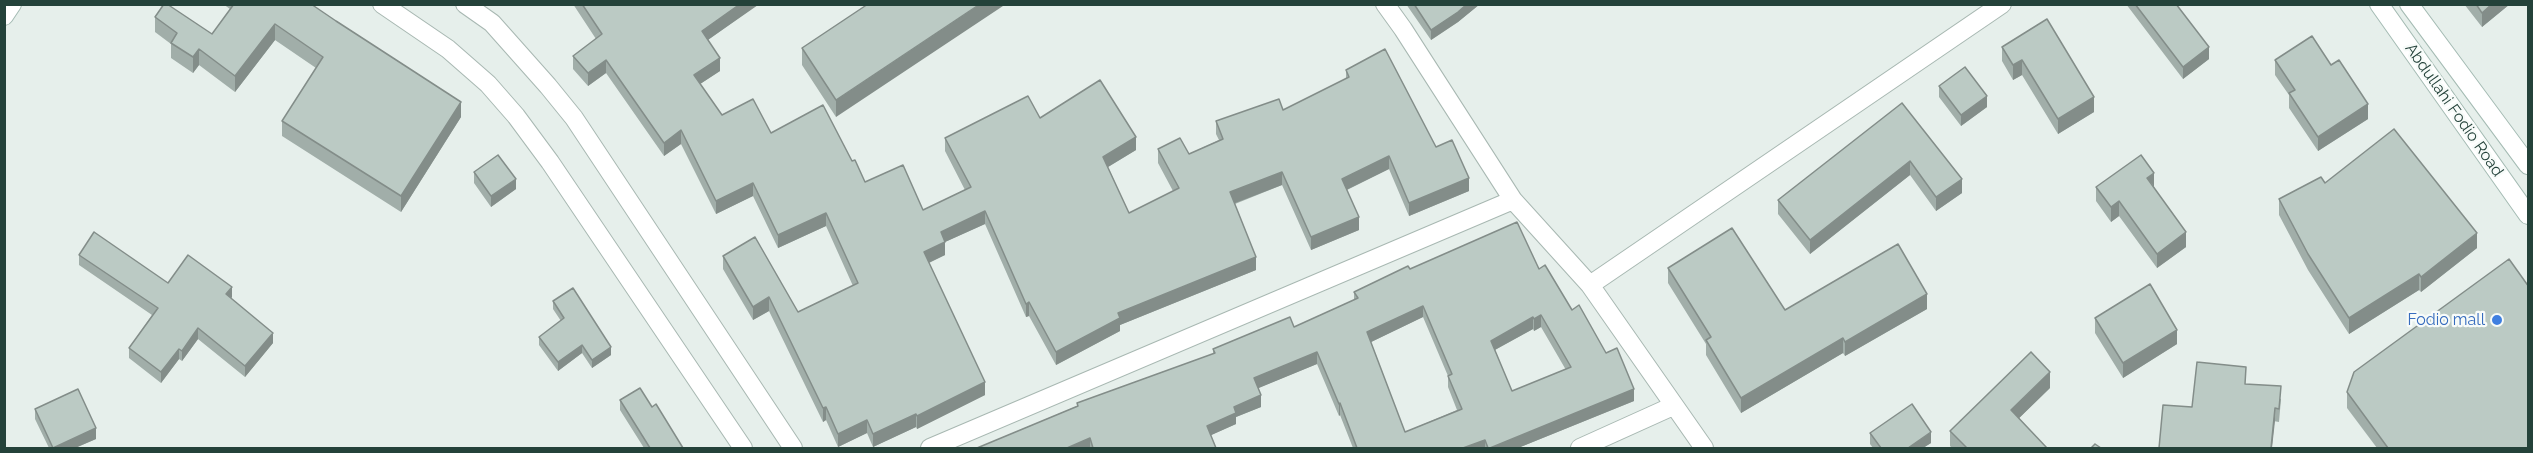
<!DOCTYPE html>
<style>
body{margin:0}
#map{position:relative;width:2533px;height:453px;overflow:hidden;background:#e6efeb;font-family:Raleway,sans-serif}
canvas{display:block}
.frame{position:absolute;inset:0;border:6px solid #24423a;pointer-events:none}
</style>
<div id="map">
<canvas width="2533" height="453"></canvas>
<div class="frame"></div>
</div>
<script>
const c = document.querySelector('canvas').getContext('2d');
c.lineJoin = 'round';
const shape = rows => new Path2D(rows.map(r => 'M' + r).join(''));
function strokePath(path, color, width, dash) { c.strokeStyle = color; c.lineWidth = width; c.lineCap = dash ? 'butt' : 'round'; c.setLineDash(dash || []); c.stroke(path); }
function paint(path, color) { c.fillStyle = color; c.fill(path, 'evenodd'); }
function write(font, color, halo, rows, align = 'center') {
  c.font = font + ' Raleway,sans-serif'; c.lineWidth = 4.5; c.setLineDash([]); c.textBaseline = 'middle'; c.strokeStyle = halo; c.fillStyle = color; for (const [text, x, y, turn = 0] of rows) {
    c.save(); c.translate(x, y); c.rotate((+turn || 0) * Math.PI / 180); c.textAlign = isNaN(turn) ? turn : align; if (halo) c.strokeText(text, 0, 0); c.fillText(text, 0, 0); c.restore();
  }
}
const minor = shape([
 [382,4,448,49,488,84,516,116,550,162,743,448],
 [465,4,492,23,548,86,574,118,793,448],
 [1385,4,1403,29,1513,200,1590,285,1704,448],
 [1590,285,2002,4],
 [930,448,1513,200],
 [1580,448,1673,406]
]);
const secondary = shape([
 [2379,4,2528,215],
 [2409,4,2528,165],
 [4,16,12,4]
]);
const wall = shape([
 [223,4,311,4,461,117,401,212,282,136,282,121,316,68,275,40,235,92,199,65,193,73,171,58,171,44,155,32,155,17,212,34,230,9],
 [573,4,758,4,708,40,720,71,700,84,722,115,852,161,865,182,923,210,965,190,945,151,945,138,1040,118,1136,150,1108,167,1129,213,1173,191,1158,163,1158,149,1189,154,1219,140,1216,134,1216,121,1283,110,1346,79,1346,70,1436,147,1469,191,1409,216,1389,169,1347,190,1359,230,1311,250,1282,185,1235,204,1256,270,1120,325,1120,331,1056,365,1029,316,1026,317,985,224,945,242,945,255,929,263,985,395,917,429,916,427,873,447,867,433,838,447,826,420,823,422,769,311,753,320,723,269,723,256,798,312,853,286,826,226,778,248,753,196,716,214,681,144,664,156,606,73,588,86,573,69,573,56,596,39],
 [868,4,836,117,802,65,802,48],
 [1406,4,1480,4,1458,22,1431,40],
 [2126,4,2176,4,2209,59,2183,79],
 [2464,4,2510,4,2482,27],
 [2047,19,2094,112,2058,134,2022,75,2013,80,2002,61,2002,47],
 [2275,60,2368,119,2318,151,2289,108,2289,95,2275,75],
 [1939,86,1987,107,1961,126,1939,97],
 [1902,103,1962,193,1936,211,1910,175,1810,254,1778,214,1778,200],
 [474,172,516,189,491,207,474,183],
 [2325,183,2477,248,2421,292,2419,290,2349,334,2308,270,2279,215,2279,199],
 [2096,187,2154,187,2186,247,2157,268,2119,216,2111,222,2096,201],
 [79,255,168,283,232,297,231,298,273,343,245,377,198,339,182,361,179,359,161,383,129,358,129,348,152,315,79,265],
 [1668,268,1785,310,1927,309,1845,356,1843,353,1741,413,1706,355,1706,344,1668,283],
 [1410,269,1539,269,1572,310,1634,401,1518,448,1353,448,1340,415,1339,416,1317,364,1258,388,1261,407,1236,417,1236,424,1211,435,1216,448,977,448,1077,406,1077,403,1213,354,1213,349,1294,327,1354,300,1354,292],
 [1423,317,1448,376,1448,387,1457,410,1405,432,1371,342],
 [1541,327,1566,370,1512,391,1495,350,1533,329,1534,331],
 [553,301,611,355,592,368,582,353,558,371,539,345,539,337,561,321,553,309],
 [2095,318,2177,344,2123,378,2095,333],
 [2246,384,2281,399,2279,422,2192,407],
 [2050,388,2019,418,2047,448,1952,448,1950,446,1950,431],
 [2347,392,2529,448,2377,448,2347,408],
 [620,400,652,407,683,448,644,448,620,410],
 [35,409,96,439,75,448,49,448,35,419],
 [1870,433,1931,443,1923,448,1873,448,1870,444]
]);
const shadedWall = shape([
 [740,4,758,5,702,44,702,31],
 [980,4,1006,4,836,117,836,100],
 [1467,4,1480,4,1458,22,1431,40,1431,30],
 [2492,4,2510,4,2482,27,2482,13],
 [275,24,275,40,235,92,235,76],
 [2209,47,2209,59,2183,79,2183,67],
 [199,49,199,65,193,73,193,57],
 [720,58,720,71,694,88,694,75],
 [606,60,606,73,588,86,588,73],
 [2022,60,2022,75,2013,80,2013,65],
 [1987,96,1987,107,1961,126,1961,115],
 [2094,97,2094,112,2058,134,2058,119],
 [461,102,461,117,401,212,401,196],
 [2368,104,2368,119,2318,151,2318,137],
 [681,130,681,144,664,156,664,143],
 [1136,137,1136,150,1103,170,1103,157],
 [1389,156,1389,169,1342,192,1342,179],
 [1910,161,1910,175,1810,254,1810,240],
 [1282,172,1282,185,1230,205,1230,192],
 [2154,173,2154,187,2147,178],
 [1469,178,1469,191,1409,216,1409,203],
 [516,179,516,189,491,207,491,196],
 [1962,179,1962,193,1936,211,1936,197],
 [753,183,753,196,716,214,716,201],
 [2119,201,2119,216,2111,222,2111,207],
 [985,211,985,224,945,242,945,255,924,265,924,252,941,232],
 [826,213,826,226,778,248,778,235],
 [1359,217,1359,230,1311,250,1311,237],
 [2186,232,2186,247,2157,268,2157,254],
 [2477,233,2477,248,2421,292,2421,277],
 [1256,257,1256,270,1120,325,1120,331,1056,365,1056,352,1118,313],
 [2419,274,2419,290,2349,334,2349,318],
 [232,287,232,297,226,305,226,294],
 [1927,294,1927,309,1845,356,1845,342],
 [769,297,769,311,753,320,753,307],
 [1029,302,1029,316,1026,317,1026,304],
 [1423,306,1423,317,1367,344,1367,332],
 [1541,315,1541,327,1534,331,1534,319],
 [1533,317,1533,329,1491,352,1491,341],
 [198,328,198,339,182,361,182,351],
 [2177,330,2177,344,2123,378,2123,363],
 [273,333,273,343,245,377,245,366],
 [1843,338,1843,353,1741,413,1741,398],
 [582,345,582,353,558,371,558,362],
 [611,347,611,355,592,368,592,360],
 [179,349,179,359,161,383,161,372],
 [1317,352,1317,364,1254,390,1254,378],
 [2050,372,2050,388,2011,426,2011,410],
 [985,382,985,395,917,429,917,416],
 [1634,389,1634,401,1518,448,1490,448],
 [1261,395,1261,407,1236,417,1236,424,1207,437,1207,426,1234,407],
 [1340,403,1340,415,1339,416,1339,404],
 [826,407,826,420,823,422,823,408],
 [2275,408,2275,421,2272,448,2271,448],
 [916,414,916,427,873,447,873,434],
 [867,420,867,433,838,447,838,434],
 [96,428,96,439,75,448,53,448],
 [1931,432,1931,443,1923,448,1908,448],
 [1090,438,1090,448,1067,448],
 [1485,440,1485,448,1463,448]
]);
const building = shape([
 [164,4,167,4,212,34,234,4,311,4,336,21,461,102,401,196,282,121,323,57,275,24,235,76,199,49,193,57,171,43,177,33,155,17,164,4],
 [582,4,740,4,702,31,720,58,694,75,722,115,753,99,771,133,823,105,852,161,855,160,865,182,903,165,923,210,971,187,945,138,1028,96,1040,118,1100,80,1136,137,1103,157,1129,213,1179,188,1158,149,1180,138,1189,154,1223,139,1216,121,1279,99,1283,110,1349,77,1346,70,1385,49,1436,147,1452,140,1469,178,1409,203,1389,156,1342,179,1359,217,1311,237,1282,172,1230,192,1256,257,1118,313,1120,318,1056,352,1029,302,1026,304,985,211,941,232,945,242,924,252,985,382,917,416,916,414,873,434,867,420,838,434,826,407,823,408,769,297,753,307,723,256,755,237,798,312,858,283,826,213,778,235,753,183,716,201,681,130,664,143,606,60,588,73,573,56,602,34,582,4],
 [868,4,980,4,836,100,802,48,868,4],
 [1414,4,1467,4,1458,12,1431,30,1414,4],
 [2135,4,2176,4,2209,47,2183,67,2135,4],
 [2476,4,2492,4,2482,13,2476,4],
 [2047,19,2094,97,2058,119,2022,60,2013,65,2002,47,2047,19],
 [2312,36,2331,65,2339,60,2368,104,2318,137,2289,93,2295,90,2275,60,2312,36],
 [1965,67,1987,96,1961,115,1939,86,1965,67],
 [1902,103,1962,179,1936,197,1910,161,1810,240,1778,200,1902,103],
 [2394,129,2477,233,2421,277,2419,274,2349,318,2308,254,2279,199,2321,177,2325,183,2394,129],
 [498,155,516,179,491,196,474,172,498,155],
 [2141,155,2154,173,2147,178,2186,232,2157,254,2119,201,2111,207,2096,187,2141,155],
 [1517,222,1539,269,1545,265,1572,310,1579,305,1606,353,1617,348,1634,389,1490,448,1488,448,1485,440,1463,448,1357,448,1340,403,1339,404,1317,352,1254,378,1261,395,1234,407,1236,413,1207,426,1216,448,1093,448,1090,438,1067,448,977,448,1078,406,1077,403,1215,353,1213,349,1290,317,1294,327,1358,298,1354,292,1408,266,1410,269,1517,222],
 [1423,306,1452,374,1448,376,1462,409,1405,432,1367,332,1423,306],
 [1541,315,1571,367,1512,391,1491,341,1533,317,1534,319,1541,315],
 [1732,228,1785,310,1898,244,1927,294,1845,342,1843,338,1741,398,1706,340,1711,337,1668,268,1732,228],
 [94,232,168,283,188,255,232,287,226,294,273,333,245,366,198,328,182,351,179,349,161,372,129,348,158,308,79,255,94,232],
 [2509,259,2529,287,2529,448,2388,448,2347,392,2354,372,2509,259],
 [2150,284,2177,330,2123,363,2095,318,2150,284],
 [573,288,611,347,592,360,582,345,558,362,539,337,564,318,553,301,573,288],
 [2031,352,2050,372,2011,410,2047,448,1967,448,1950,431,2031,352],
 [2197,362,2246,367,2245,384,2281,386,2279,409,2275,408,2271,448,2159,448,2163,405,2192,407,2197,362],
 [640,388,652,407,656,404,683,448,650,448,620,400,640,388],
 [78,389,96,428,53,448,35,409,78,389],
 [1912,404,1931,432,1908,448,1881,448,1870,433,1912,404],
 [2095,444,2101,448,2091,448,2095,444]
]);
const markers = [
 [2497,320,6,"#3f7fe0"]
];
const streetNames = [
 ["Abdullahi Fodio Road",2454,110,55]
];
const shopNames = [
 ["Fodio mall",2485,320]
];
strokePath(minor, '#a8b8b2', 20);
strokePath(secondary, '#a4bbb3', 20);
strokePath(minor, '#fff', 18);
strokePath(secondary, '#fff', 18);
paint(wall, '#a1aea9');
paint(shadedWall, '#838d89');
paint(building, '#bbcac4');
strokePath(building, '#838d89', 1.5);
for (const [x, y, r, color] of markers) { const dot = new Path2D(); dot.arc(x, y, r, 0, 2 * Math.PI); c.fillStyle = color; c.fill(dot); strokePath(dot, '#f7fbf9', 2); }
write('16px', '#24423a', '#f7fbf9', streetNames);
write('16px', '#366cbe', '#f7fbf9', shopNames, 'right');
</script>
